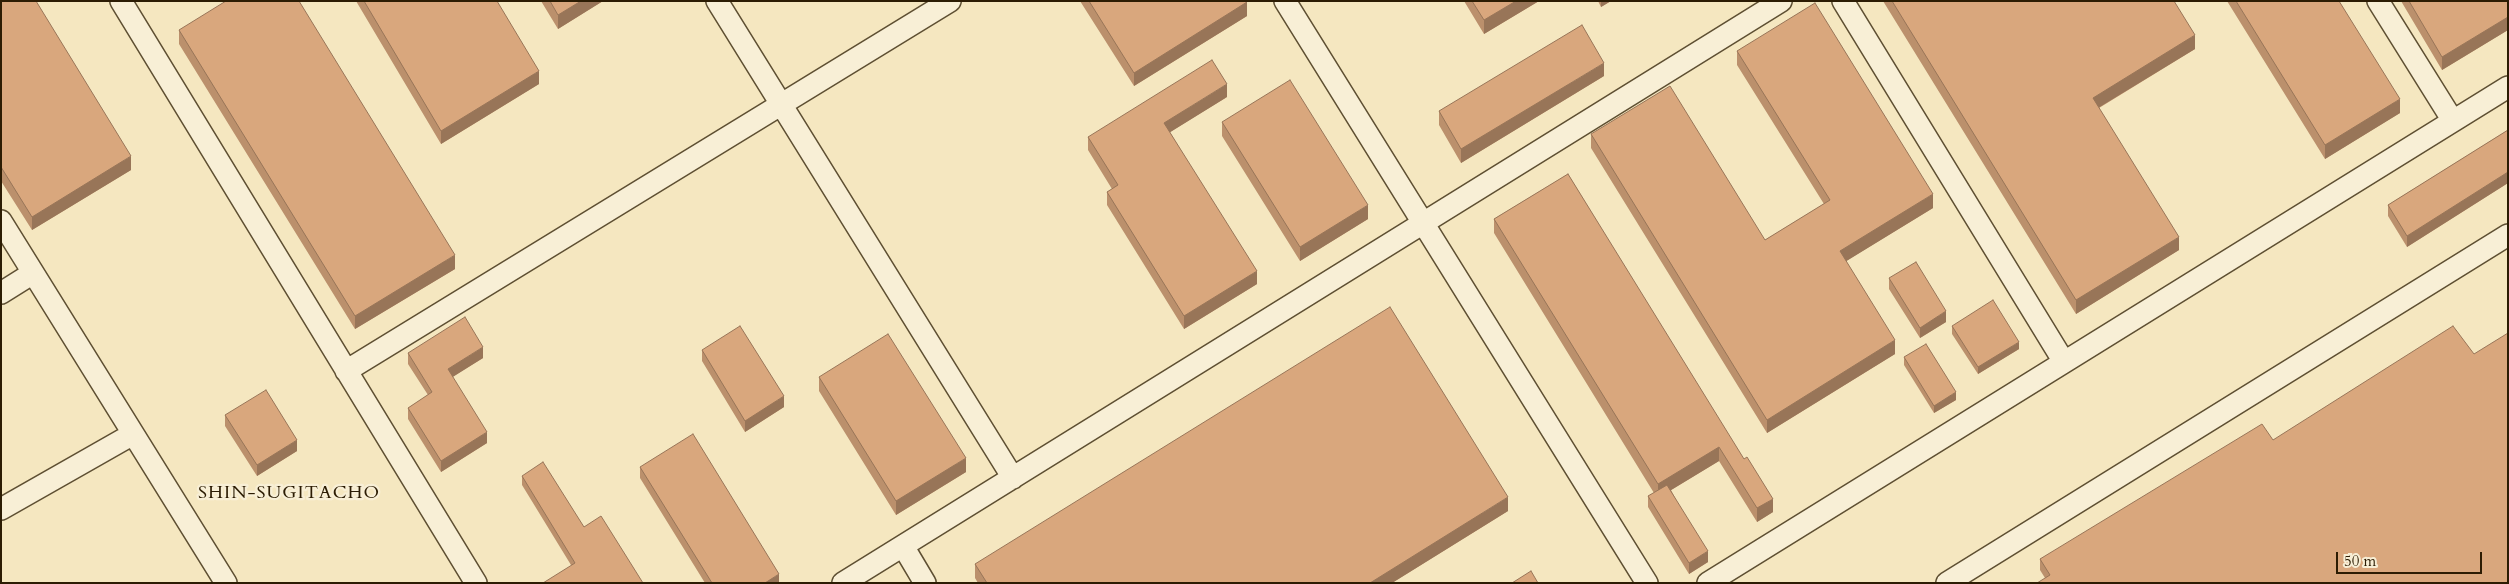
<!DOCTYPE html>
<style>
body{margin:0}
#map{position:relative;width:2509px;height:584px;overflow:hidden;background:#f5e7c0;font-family:Cardo,serif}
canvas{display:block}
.frame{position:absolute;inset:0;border:2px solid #2c1c03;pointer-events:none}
.scale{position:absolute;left:2336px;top:552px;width:146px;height:22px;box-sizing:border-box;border:2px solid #2c1c03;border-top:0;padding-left:6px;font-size:15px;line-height:18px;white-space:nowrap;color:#2c1c03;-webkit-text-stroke:4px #f8efd6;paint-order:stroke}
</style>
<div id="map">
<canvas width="2509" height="584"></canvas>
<div class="frame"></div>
<div class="scale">50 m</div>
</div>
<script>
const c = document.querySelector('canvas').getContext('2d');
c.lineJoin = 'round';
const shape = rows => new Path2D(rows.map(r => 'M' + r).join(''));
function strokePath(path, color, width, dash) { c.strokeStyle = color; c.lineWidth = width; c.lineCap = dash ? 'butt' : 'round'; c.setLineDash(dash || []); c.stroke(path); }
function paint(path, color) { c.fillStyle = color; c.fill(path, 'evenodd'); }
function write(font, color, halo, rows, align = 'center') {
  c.font = font + ' Cardo,serif'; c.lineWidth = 4.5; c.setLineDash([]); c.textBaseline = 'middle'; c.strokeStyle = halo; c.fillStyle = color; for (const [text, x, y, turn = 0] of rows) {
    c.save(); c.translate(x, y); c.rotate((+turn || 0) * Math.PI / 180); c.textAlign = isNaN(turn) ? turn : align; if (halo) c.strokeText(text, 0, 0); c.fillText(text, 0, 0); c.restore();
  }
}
const minor = shape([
 [121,1,476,583],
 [717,1,1013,478],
 [1285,1,1647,583],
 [1843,1,2064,362],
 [2378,1,2453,121],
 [1,221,226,583],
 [1,293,33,273],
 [346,371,950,1],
 [1,509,133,434],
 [903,546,925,583],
 [843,583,1781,1],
 [1708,583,2508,87],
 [1947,583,2508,235]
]);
const wall = shape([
 [1,1,131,170,32,230,1,181],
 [356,1,497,1,539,84,441,144],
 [541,1,603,1,558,29],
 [1080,1,1247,1,1247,16,1134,86],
 [1464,1,1539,1,1484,34],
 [1598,1,1611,1,1601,7],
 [1883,1,2174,1,2195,49,2099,108,2179,250,2076,314],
 [2227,1,2339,1,2400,113,2325,159],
 [2401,1,2508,1,2508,30,2442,70],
 [179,30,455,269,355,329,179,44],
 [1737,51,1933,208,1846,261,1895,354,1767,433,1591,148,1591,134,1765,240,1824,204,1737,65],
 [1604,76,1461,163,1439,125,1439,111],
 [1227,97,1170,132,1257,284,1184,329,1107,205,1107,192,1112,189,1088,150,1088,137],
 [1222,122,1368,219,1300,261,1222,136],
 [2508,130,2508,183,2407,247,2388,216,2388,205],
 [1568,174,1773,512,1757,522,1719,461,1671,490,1708,562,1689,574,1648,507,1648,496,1654,493,1494,233,1494,219],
 [1889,278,1946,322,1920,338,1889,289],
 [1952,326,2019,349,1978,374,1952,334],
 [702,350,784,407,745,432,702,361],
 [408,353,483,358,452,377,487,443,441,472,408,419,408,408,428,395,408,364],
 [2474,354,2508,583,2045,578,2040,570,2040,559,2273,440],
 [1904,357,1956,400,1934,413,1904,365],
 [819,377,966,472,896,515,819,391],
 [225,415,297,451,257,476,225,426],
 [640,467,779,583,705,583,640,478],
 [522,476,584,527,643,583,571,565,522,485],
 [1508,511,1392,583,978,583,975,578,975,564]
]);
const shadedWall = shape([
 [581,1,603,1,558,29,558,15],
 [1516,1,1539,1,1484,34,1484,20],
 [1601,1,1611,1,1601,7],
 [1247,2,1247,16,1134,86,1134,73],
 [2508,17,2508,30,2442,70,2442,57],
 [2195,35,2195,49,2093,111,2093,98],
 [1604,63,1604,76,1461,163,1461,149],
 [539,71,539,84,441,144,441,131],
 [1227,84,1227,97,1164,136,1164,123],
 [2400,99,2400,113,2325,159,2325,145],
 [131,156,131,170,32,230,32,217],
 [2508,172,2508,183,2407,247,2407,236],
 [1933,194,1933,208,1840,265,1840,251],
 [1368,205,1368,219,1300,261,1300,247],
 [2179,237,2179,250,2076,314,2076,300],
 [455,255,455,269,355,329,355,316],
 [1257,271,1257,284,1184,329,1184,316],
 [1946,311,1946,322,1920,338,1920,328],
 [1895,340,1895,354,1767,433,1767,420],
 [2019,342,2019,349,1978,374,1978,367],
 [483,347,483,358,448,380,448,369],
 [1956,392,1956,400,1934,413,1934,406],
 [784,396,784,407,745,432,745,421],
 [487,432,487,443,441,472,441,461],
 [297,440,297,451,257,476,257,465],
 [1719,447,1719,461,1658,498,1658,484],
 [966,458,966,472,896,515,896,501],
 [1508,497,1508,511,1392,583,1370,583],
 [1773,499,1773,512,1757,522,1757,508],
 [1708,551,1708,562,1689,574,1689,563],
 [779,574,779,583,765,583]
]);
const building = shape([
 [1,1,36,1,131,156,32,217,1,167,1,1],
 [226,1,299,1,455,255,355,316,179,30,226,1],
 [364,1,497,1,539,71,441,131,364,1],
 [550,1,581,1,558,15,550,1],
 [1089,1,1247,1,1247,2,1134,73,1089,1],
 [1472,1,1516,1,1484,20,1472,1],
 [1892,1,2174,1,2195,35,2093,98,2179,237,2076,300,1892,1],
 [2236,1,2339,1,2400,99,2325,145,2236,1],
 [2409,1,2508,1,2508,17,2442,57,2409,1],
 [1815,3,1933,194,1840,251,1895,340,1767,420,1591,134,1670,86,1765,240,1830,200,1737,51,1815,3],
 [1582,25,1604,63,1461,149,1439,111,1582,25],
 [1212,60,1227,84,1164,123,1257,271,1184,316,1107,192,1118,185,1088,137,1212,60],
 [1290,80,1368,205,1300,247,1222,122,1290,80],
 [2508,130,2508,172,2407,236,2388,205,2508,130],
 [1568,174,1744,459,1747,457,1773,499,1757,508,1719,447,1658,484,1494,219,1568,174],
 [1916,262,1946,311,1920,328,1889,278,1916,262],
 [1993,300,2019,342,1978,367,1952,326,1993,300],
 [1390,307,1508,497,1370,583,987,583,975,564,1390,307],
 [465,317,483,347,448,369,487,432,441,461,408,408,432,392,408,353,465,317],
 [740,326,784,396,745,421,702,350,740,326],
 [2453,326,2474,354,2508,333,2508,583,2037,583,2050,575,2040,559,2262,424,2273,440,2453,326],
 [888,334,966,458,896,501,819,377,888,334],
 [1926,344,1956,392,1934,406,1904,357,1926,344],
 [266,390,297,440,257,465,225,415,266,390],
 [693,434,779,574,765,583,712,583,640,467,693,434],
 [543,462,584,527,601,516,643,583,543,583,575,563,522,476,543,462],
 [1667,485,1708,551,1689,563,1648,496,1667,485],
 [1531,571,1538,583,1512,583,1531,571]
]);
const neighbourhoodNames = [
 ["SHIN-SUGITACHO",289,494]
];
strokePath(minor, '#5e4f32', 24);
strokePath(minor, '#f8efd6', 21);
paint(wall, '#bb906c');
paint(shadedWall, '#987558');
paint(building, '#d9a77d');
strokePath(building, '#987558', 1);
c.letterSpacing = '1px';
write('18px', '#2c1c03', '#f8efd6', neighbourhoodNames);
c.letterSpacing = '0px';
</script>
